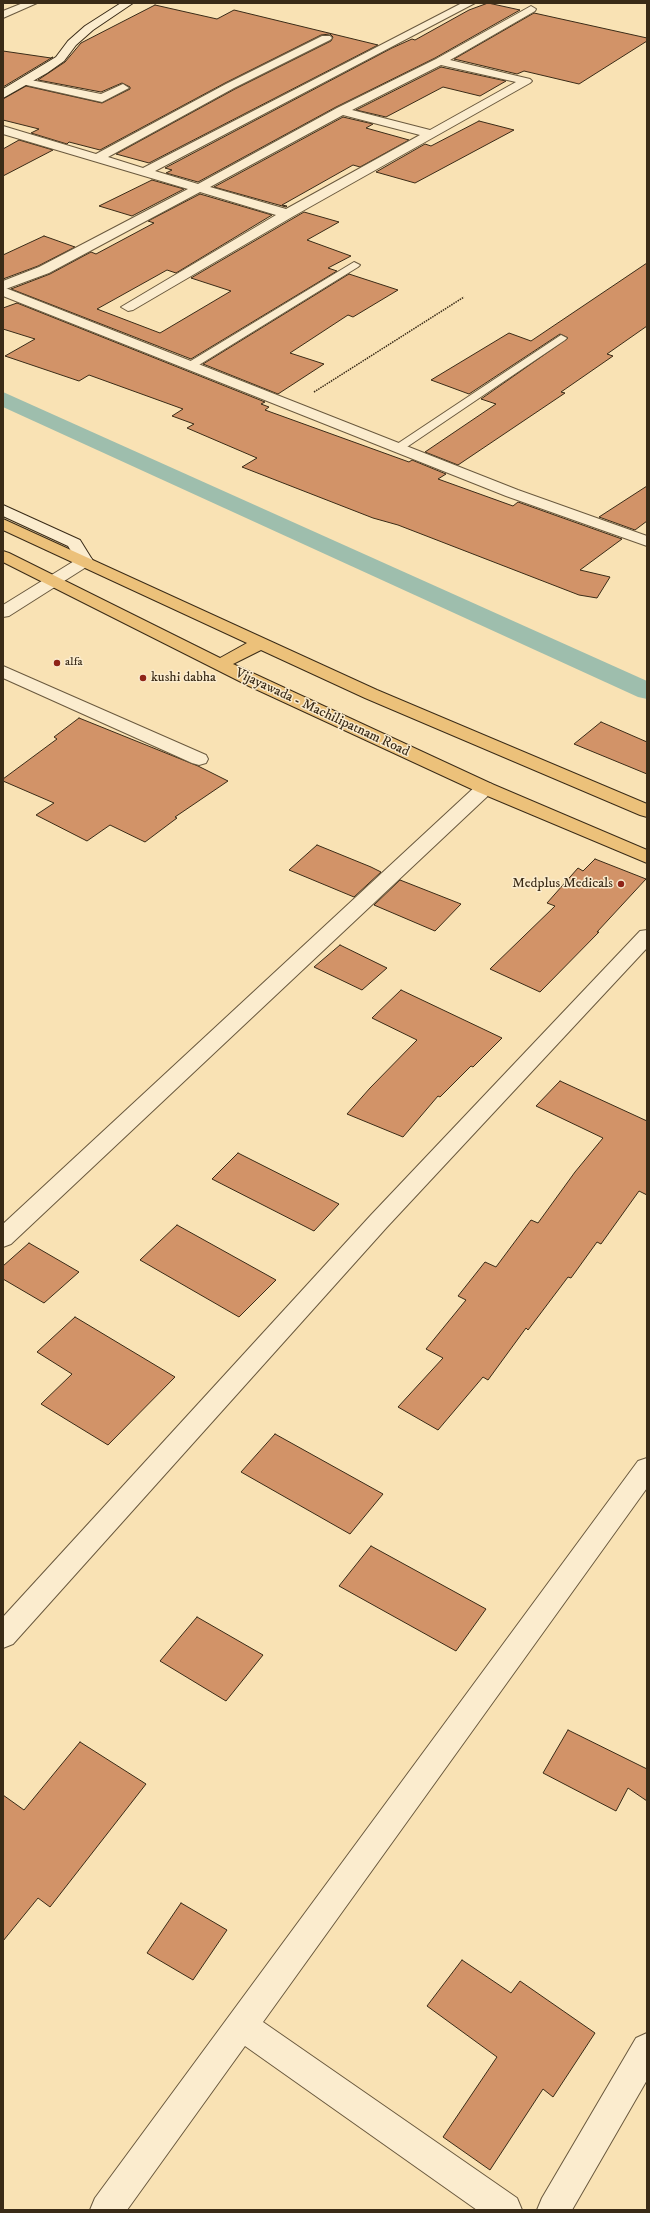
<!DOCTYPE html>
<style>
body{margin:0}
#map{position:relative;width:650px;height:2213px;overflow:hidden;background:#f9e2b4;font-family:"IM FELL DW Pica",serif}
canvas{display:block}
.frame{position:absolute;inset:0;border:4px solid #3a2b17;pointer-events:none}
</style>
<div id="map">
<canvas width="650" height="2213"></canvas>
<div class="frame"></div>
</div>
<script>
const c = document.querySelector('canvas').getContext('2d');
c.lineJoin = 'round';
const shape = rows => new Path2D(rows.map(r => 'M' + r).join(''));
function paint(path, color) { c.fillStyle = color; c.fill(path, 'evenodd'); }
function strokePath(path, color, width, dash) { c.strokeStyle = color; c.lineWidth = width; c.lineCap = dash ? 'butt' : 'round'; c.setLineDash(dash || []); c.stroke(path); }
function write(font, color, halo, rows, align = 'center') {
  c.font = font + ' "IM FELL DW Pica",serif'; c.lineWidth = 3; c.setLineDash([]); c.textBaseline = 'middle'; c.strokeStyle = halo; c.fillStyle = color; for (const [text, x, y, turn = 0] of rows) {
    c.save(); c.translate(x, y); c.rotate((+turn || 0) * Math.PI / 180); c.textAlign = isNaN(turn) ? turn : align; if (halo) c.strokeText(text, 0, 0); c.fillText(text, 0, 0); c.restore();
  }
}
const canal = shape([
 [3,392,647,681,647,699,638,697,3,407,3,392]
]);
const building = shape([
 [488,3,520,10,435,58,336,107,198,182,166,173,172,170,165,168,392,48,412,39,415,40,469,10,488,3],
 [155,5,217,19,234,10,378,45,149,163,116,154,235,89,331,41,333,37,330,34,321,35,225,83,100,150,69,142,67,144,31,133,39,129,3,120,3,99,26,86,102,103,130,89,130,87,122,83,101,92,38,80,65,62,81,43,155,5],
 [534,13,647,38,647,41,579,84,524,71,517,74,454,59,534,13],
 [3,51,51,58,53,57,3,87,3,51],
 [441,67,506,81,480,96,443,87,386,117,356,110,441,67],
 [343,117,373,124,366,128,409,140,360,167,353,165,282,205,287,206,286,207,214,187,343,117],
 [479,121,514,130,415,183,376,172,425,144,431,146,479,121],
 [19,140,53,150,3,176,3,149,19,140],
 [152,180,184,189,132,216,99,206,152,180],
 [200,194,272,215,176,273,167,270,97,309,160,333,231,291,191,278,304,212,339,222,307,240,351,256,328,268,337,271,191,359,11,289,50,274,91,252,96,254,154,223,148,221,200,194],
 [44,236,75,247,38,266,3,279,3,255,44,236],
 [647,263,647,326,607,354,613,356,561,392,565,393,458,465,425,452,496,404,481,399,568,338,560,334,469,394,431,380,509,333,531,341,647,263],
 [349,274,398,290,353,317,348,315,290,353,324,364,278,394,203,364,349,274],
 [17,303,265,402,261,404,269,407,265,410,409,462,412,460,446,474,438,479,513,506,518,502,622,539,580,570,610,577,597,598,579,595,398,525,373,518,242,467,257,458,187,428,194,424,172,416,183,409,89,375,79,381,5,356,35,339,3,329,3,308,17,303],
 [647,486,647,521,635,530,599,517,647,486],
 [79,718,198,766,228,781,175,817,177,818,145,842,110,825,87,841,36,815,54,803,3,781,3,779,57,739,54,737,79,718],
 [601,722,647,742,647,774,574,744,601,722],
 [317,845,371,867,381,872,354,897,289,870,317,845],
 [595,859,646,879,597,932,599,932,540,992,490,969,555,906,547,903,578,868,583,871,595,859],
 [400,880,461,904,435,931,374,905,400,880],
 [340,945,387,968,362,990,314,967,340,945],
 [401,990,502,1038,473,1067,471,1066,440,1097,438,1096,403,1137,347,1114,370,1088,417,1040,372,1018,401,990],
 [560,1081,647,1121,647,1195,639,1191,601,1244,597,1242,571,1278,568,1277,528,1330,526,1328,488,1380,483,1377,438,1430,398,1407,443,1358,426,1349,466,1300,458,1296,485,1262,496,1267,531,1220,538,1223,575,1172,603,1138,536,1106,560,1081],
 [238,1153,339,1204,314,1231,212,1179,238,1153],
 [177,1225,276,1280,239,1317,140,1260,177,1225],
 [29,1243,79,1272,44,1303,3,1279,3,1266,29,1243],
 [75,1317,175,1377,108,1445,41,1404,72,1374,37,1352,75,1317],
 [275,1434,383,1494,350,1534,241,1472,275,1434],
 [371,1546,486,1609,456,1651,339,1586,371,1546],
 [197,1617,263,1655,226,1701,160,1661,197,1617],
 [568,1730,647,1769,647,1801,628,1788,616,1811,543,1773,568,1730],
 [80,1742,146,1784,50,1907,38,1898,3,1941,3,1795,24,1810,80,1742],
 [181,1903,227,1930,193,1980,147,1953,181,1903],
 [462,1960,511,1993,520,1981,595,2033,553,2097,543,2089,490,2170,443,2137,497,2057,427,2006,462,1960]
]);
const path = shape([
 [314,392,464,297]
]);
const service = shape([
 [354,262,360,265,358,267,194,368,190,369,184,365,354,262],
 [561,335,567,338,565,340,401,451,397,452,391,448,561,335]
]);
const minor = shape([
 [23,3,37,3,3,18,3,11,23,3],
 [462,3,475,3,155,171,198,184,337,108,436,59,531,6,536,9,535,11,450,60,530,79,532,81,530,83,292,217,133,310,128,311,121,307,276,215,200,192,49,273,3,290,3,281,39,267,188,189,3,134,3,126,96,154,226,84,322,36,330,36,332,38,330,40,234,88,108,157,143,168,462,3],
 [441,65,516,82,430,130,352,110,441,65],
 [343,115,420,135,286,209,210,187,343,115],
 [26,79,101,94,123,84,129,88,102,102,22,84,20,82,26,79],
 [3,666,206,755,208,759,206,763,199,765,192,763,3,678,3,666],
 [485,782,492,784,494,788,492,792,11,1244,3,1247,3,1224,478,784,485,782],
 [647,930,647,948,387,1227,13,1644,3,1648,3,1617,371,1215,640,931,647,930],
 [647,1458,647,1488,263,2022,517,2198,522,2210,477,2210,245,2046,127,2210,90,2210,95,2198,638,1461,647,1458],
 [647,2033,647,2080,572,2210,537,2210,542,2198,636,2038,647,2033]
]);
const tertiary = shape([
 [3,287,518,490,647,536,647,546,506,496,3,296,3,287],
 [85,556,91,558,93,561,91,564,9,616,3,617,3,605,79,558,85,556]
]);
const secondary = shape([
 [121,3,133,3,93,30,76,45,64,61,47,73,3,98,3,89,56,57,68,41,85,26,121,3],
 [3,505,80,540,93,561,91,564,85,566,79,564,68,546,3,516,3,505]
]);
const trunk = shape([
 [3,519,377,690,647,804,647,817,640,815,365,698,261,650,233,664,492,784,647,850,647,863,478,792,249,686,3,562,3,551,9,553,220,658,247,643,3,530,3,519]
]);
const markers = [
 [57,663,4,"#8f2418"],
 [143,678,4,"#8f2418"],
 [621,884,4,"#8f2418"]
];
const farPoinames = [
 ["alfa",65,663]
];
const poiNames = [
 ["kushi dabha",151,678],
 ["Medplus Medicals",613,884,"right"]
];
const streetNames = [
 ["Vijayawada - Machilipatnam Road",322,713,25]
];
paint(canal, '#9ebead');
paint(building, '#d29368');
strokePath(building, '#3a2b17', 1);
strokePath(service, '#6a593e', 2);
strokePath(minor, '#6a593e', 2);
strokePath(tertiary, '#6a593e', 2);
strokePath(secondary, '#3a2b17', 2);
strokePath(trunk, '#3a2b17', 2);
strokePath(path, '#3a2b17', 1.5, [1.5, 1]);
paint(service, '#fbecce');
paint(minor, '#fbecce');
paint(tertiary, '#fbecce');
paint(secondary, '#fbecce');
paint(trunk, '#ecc17a');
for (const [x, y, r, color] of markers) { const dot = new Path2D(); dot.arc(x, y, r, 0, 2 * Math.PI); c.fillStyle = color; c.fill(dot); strokePath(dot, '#fbecce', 1.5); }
write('12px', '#3a2b17', '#fbecce', farPoinames, 'left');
write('14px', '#3a2b17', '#fbecce', poiNames, 'left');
write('14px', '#3a2b17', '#fbecce', streetNames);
</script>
